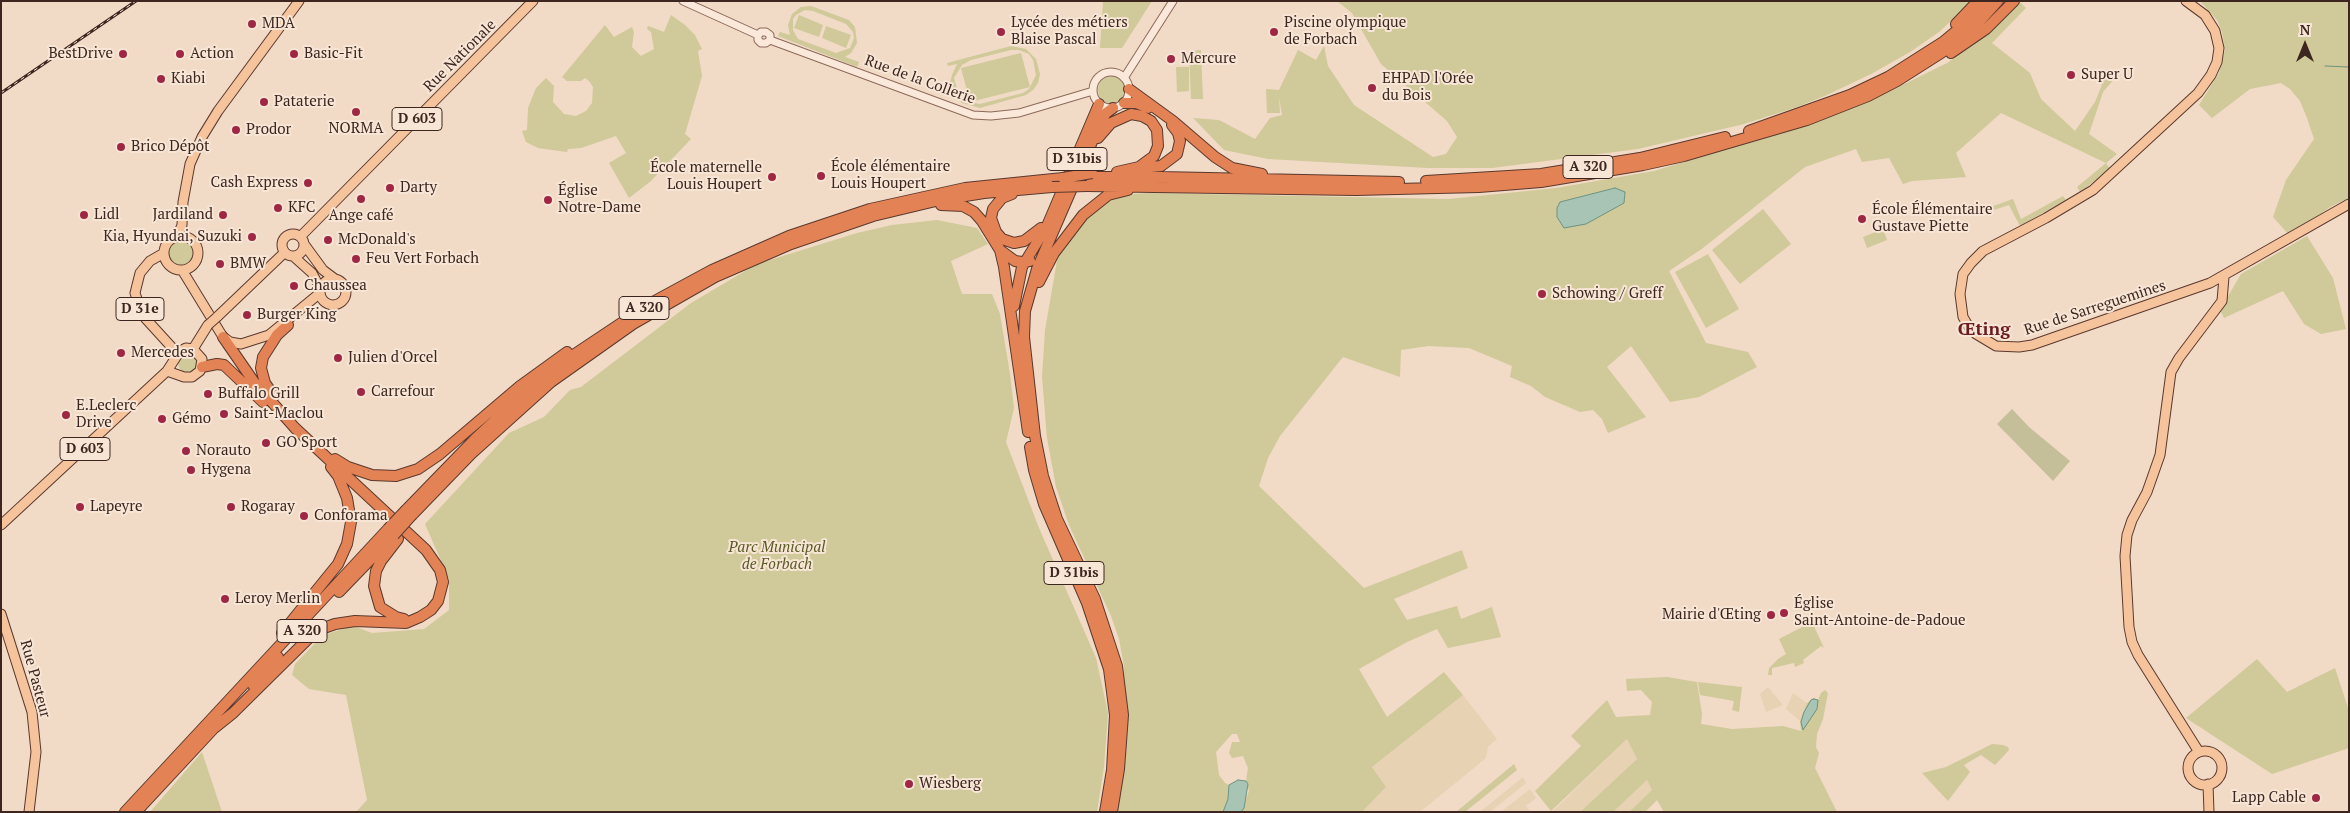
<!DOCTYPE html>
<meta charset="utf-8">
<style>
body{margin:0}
#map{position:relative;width:2350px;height:813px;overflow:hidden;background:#f1dac6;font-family:"PT Serif",serif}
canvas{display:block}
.frame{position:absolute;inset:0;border:2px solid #3d261f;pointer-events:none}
.north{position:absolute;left:2280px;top:20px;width:50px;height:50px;-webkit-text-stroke:4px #f7e6d6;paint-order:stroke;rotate:0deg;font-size:14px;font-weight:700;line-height:20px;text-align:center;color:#3d261f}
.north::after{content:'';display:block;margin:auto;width:18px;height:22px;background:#3d261f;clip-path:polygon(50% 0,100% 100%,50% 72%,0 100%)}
</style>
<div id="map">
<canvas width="2350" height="813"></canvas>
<div class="frame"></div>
<div class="north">N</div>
</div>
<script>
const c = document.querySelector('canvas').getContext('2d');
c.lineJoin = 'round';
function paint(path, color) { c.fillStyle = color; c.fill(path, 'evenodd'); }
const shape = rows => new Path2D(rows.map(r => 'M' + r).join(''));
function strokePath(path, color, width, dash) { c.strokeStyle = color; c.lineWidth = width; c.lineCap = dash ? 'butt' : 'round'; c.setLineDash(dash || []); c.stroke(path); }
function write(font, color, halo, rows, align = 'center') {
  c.font = font + ' "PT Serif",serif'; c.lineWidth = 4; c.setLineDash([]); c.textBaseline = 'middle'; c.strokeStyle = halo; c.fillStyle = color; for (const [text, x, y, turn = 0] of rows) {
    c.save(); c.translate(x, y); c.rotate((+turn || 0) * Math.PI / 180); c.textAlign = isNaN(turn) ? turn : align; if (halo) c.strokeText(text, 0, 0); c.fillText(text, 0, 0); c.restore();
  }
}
const farmland = shape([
 [1768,687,1783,705,1766,712,1760,694],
 [1793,693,1807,703,1800,721,1786,709],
 [1463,695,1497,739,1488,747,1486,758,1420,812,1362,812,1386,787,1372,767],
 [1627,739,1637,759,1580,812,1552,812],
 [1523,777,1526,783,1490,812,1480,812],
 [1647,780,1652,790,1629,812,1613,812],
 [1530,789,1536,798,1526,806,1531,812,1501,812]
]);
const green = shape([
 [1103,1,1152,1,1122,48,1100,48],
 [1337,1,1973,1,1939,32,1910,52,1871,74,1827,95,1797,107,1744,124,1638,149,1492,168,1428,168,1268,159,1224,150,1193,118,1219,120,1255,139,1270,118,1282,115,1279,97,1280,113,1267,113,1266,89,1279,90,1298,50,1316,60,1324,46,1328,66,1354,105,1433,157,1446,154,1457,137,1447,121,1381,64,1352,13],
 [2019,1,2026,8,1992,43,2030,73,2041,99,2075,131,2095,102,2102,85,2098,81,2109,73,2115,78,2103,92,2089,134,2117,154,2106,163,2110,169,2080,192,2077,187,2106,163,2001,113,1956,153,1966,177,1912,181,1903,184,1889,158,1862,162,1856,149,1805,167,1703,248,1669,271,1706,343,1748,352,1757,367,1699,397,1670,402,1631,346,1607,367,1646,417,1608,433,1602,419,1593,410,1580,412,1545,397,1531,386,1510,377,1512,366,1469,348,1429,346,1401,350,1400,377,1343,357,1280,436,1268,458,1259,486,1364,588,1462,550,1468,568,1394,599,1407,620,1457,606,1461,619,1492,607,1501,637,1448,648,1437,629,1407,642,1359,669,1387,717,1444,672,1463,695,1372,767,1386,787,1362,812,1241,812,1249,791,1246,781,1248,768,1243,756,1232,758,1229,753,1232,742,1240,742,1237,734,1232,734,1216,752,1219,775,1225,783,1229,785,1228,799,1223,812,1116,812,1124,760,1124,666,1119,639,1111,616,1069,525,1056,487,1047,438,1042,377,1045,330,1058,255,1099,202,1131,194,1149,193,1449,199,1556,188,1654,171,1815,122,1870,101,1947,63,1988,34],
 [2200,1,2349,1,2349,198,2332,206,2289,235,2273,217,2286,180,2314,139,2307,118,2300,101,2290,89,2281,83,2250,89,2212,118,2199,105,2219,73,2225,50,2222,32,2217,20],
 [811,6,849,20,855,27,857,43,851,53,845,57,859,62,857,67,778,36,780,32,790,35,788,25,792,14,801,7],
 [805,10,813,11,846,24,853,32,854,38,850,48,836,53,798,39,793,30,793,19,796,15],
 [671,15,685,25,695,35,702,49,698,51,702,76,685,134,691,139,651,181,629,198,609,163,626,153,616,136,581,148,568,149,567,152,538,148,526,142,522,131,527,130,528,108,536,88,546,78,554,86,553,102,564,114,576,116,586,111,592,103,593,87,589,81,585,78,581,81,567,81,562,77,605,25,614,37,632,27,634,32,632,47,641,56,654,49,651,32,647,29,648,26,664,32],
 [799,15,823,25,819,37,794,28],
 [826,26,851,35,846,48,822,38],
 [1011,46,1026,49,1036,59,1040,74,1038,83,1033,90,1026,95,980,108,962,103,953,96,950,83,952,75,957,64,948,66,947,63],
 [1011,50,1019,50,1029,54,1033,60,1036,75,1029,89,1023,93,980,104,968,102,959,96,954,78,962,65,971,60],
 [1201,50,1203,99,1191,99,1189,51],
 [1021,53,1030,87,970,102,961,68],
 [1176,67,1189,67,1189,91,1177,92],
 '1098 90a14 14 0 1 1 28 0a14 14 0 1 1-28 0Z',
 [2063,196,2066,200,2020,226,2009,205,1978,215,1973,205,1978,203,1982,210,2013,199,2021,219],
 [1763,209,1791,244,1740,284,1712,250],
 [937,220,977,228,988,244,951,261,962,294,992,294,1000,314,1010,374,1014,408,1006,442,1039,528,1096,658,1108,713,1104,767,1097,812,356,812,367,800,346,695,309,689,292,675,295,664,323,635,353,626,372,633,424,629,449,610,449,579,425,524,509,433,544,417,570,390,581,387,691,303,757,264,857,233,892,225],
 [1883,229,1887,240,1867,248,1863,237],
 [2307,236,2333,278,2346,329,2321,334,2304,324,2283,291,2224,318,2220,310,2241,274],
 '167 252a13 13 0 1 1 26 0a13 13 0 1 1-26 0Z',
 [1708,254,1739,309,1706,328,1675,272],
 '178 363a10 10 0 1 1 20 0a10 10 0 1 1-20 0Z',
 [1812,622,1824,648,1821,646,1803,660,1804,663,1795,667,1794,663,1772,668,1772,675,1768,675,1769,668,1778,659,1786,654,1779,639],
 [2257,659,2287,692,2335,668,2349,711,2349,748,2272,774,2186,718],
 [1667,677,1697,682,1702,714,1701,724,1732,729,1783,726,1801,731,1800,721,1807,703,1813,698,1818,700,1821,693,1825,690,1828,693,1823,719,1817,734,1816,747,1819,753,1815,768,1837,812,1664,812,1657,800,1645,812,1629,812,1652,790,1647,780,1613,812,1580,812,1637,759,1627,739,1551,811,1535,791,1581,746,1571,736,1607,700,1616,717,1650,715,1652,702,1641,690,1627,691,1626,679],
 [1698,682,1742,687,1739,712,1732,710,1734,701,1700,695],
 [1992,744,2003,745,2008,747,2009,750,1995,765,1981,755,1964,765,1970,772,1948,801,1922,773,1946,767],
 [202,752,222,812,150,812],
 [1514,764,1517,770,1465,812,1456,812]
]);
const cemetery = shape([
 [2012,409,2029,427,2070,461,2053,481,1997,424]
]);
const water = shape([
 [1615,188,1625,192,1624,203,1586,224,1564,228,1557,217,1557,208,1560,202,1615,188],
 [1814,699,1818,700,1817,709,1803,730,1801,722,1804,712,1811,700,1814,699],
 [1238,780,1246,781,1248,784,1244,808,1241,812,1223,812,1228,799,1229,785,1238,780]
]);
const stream = shape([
 [2325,66,2349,67]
]);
const minor = shape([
 [683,1,758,35],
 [758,35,758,40,761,43,766,43,770,40],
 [758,35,761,32,766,32,770,35,770,40],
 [770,40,973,115,991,116,1019,113,1093,91],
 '1093 90a18 18 0 1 1 36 0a18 18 0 1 1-36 0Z',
 [1124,78,1173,1]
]);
const major = shape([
 [2186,1,2205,15,2215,31,2219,48,2217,62,2211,75,2198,93,2093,190,2046,218,1983,251,1971,263,1963,274,1960,294,1963,317,1969,327,1976,334,1996,346,2019,347,2032,345,2210,283,2349,204],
 '282 245a11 11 0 1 1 22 0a11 11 0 1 1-22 0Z',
 [301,236,533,1],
 '164 253a17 17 0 1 1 34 0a17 17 0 1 1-34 0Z',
 [177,237,182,225,183,202,190,164,202,137,218,111,299,1],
 [304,244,323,270,335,279],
 [164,253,150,261,140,273,135,293,141,311,146,319,177,353],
 [293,256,312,273,320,288],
 [182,270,223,337,230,342,241,344,269,335,320,293],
 '320 292a13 13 0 1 1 26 0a13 13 0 1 1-26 0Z',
 [217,317,284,253],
 [193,349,208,325],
 [1,525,167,371,180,351,186,348,193,349,202,359,200,371,192,377,184,377,167,371],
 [1,614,32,712,36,752,29,812],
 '2188 768a17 17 0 1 1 34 0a17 17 0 1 1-34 0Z',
 [2199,752,2138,655,2132,642,2129,627,2125,556,2127,535,2132,520,2147,492,2160,455,2171,372,2179,358,2222,301,2224,277],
 [2208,784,2209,812]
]);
const highway = shape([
 [1956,24,1978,1],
 [1951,53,1986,29,2014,1],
 [1129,89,1173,121,1215,157,1232,168,1262,174],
 [1124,103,1136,103,1148,108],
 [1749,131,1850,95,1888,77,1943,42,1973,17,1987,1],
 [1098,138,1111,123,1131,114,1142,116,1151,121,1157,130,1158,146,1154,156,1139,167,1117,172],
 [1140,168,1161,166,1177,154,1180,141,1178,133,1172,125],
 [1090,177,1160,177,1399,182],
 [1426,181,1541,174,1640,158,1725,137],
 [1087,186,1356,190,1479,187,1541,182,1643,165,1684,156,1807,120,1868,96,1897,81,1952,46,1979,22,1998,1],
 [1012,194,1002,198,993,209,991,218,996,232,1002,239,1014,243,1024,241,1041,228],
 [941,205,963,206,974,212,982,221,1000,250,1004,267,1028,432],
 [1000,250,1015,261,1022,262,1030,261],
 [1039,282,1054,253,1083,215,1108,195,1128,190],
 [1014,306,1022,267,1047,226,1099,104],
 [202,367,217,364,224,365,263,402],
 [274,396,265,383,261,368,263,357,277,335,288,325],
 [1030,447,1034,470,1044,504,1087,603,1109,669,1115,715,1112,770,1105,812],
 [335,459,348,467,372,475,396,476,418,469,440,454,520,386,567,352],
 [406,510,475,439,516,401,572,356,653,302,712,270,789,236,870,209,965,188,1063,178],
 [412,515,471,454,551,382,633,324,715,277,791,244,873,216,940,200,984,193,1052,187],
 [398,539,381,561,376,571,374,586,380,607,396,617,404,619],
 [339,592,394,535],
 [282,633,338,564,347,544,351,522,347,498,338,476,331,467],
 [253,685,278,657],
 [213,729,233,713,308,639,321,629,335,624,355,621,406,623,420,617,431,610,438,601,443,582,440,570,426,550,295,428,254,382,223,337],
 [125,812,388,529],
 [136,812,216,726],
 [1112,812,1119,769,1123,715,1117,666,1095,599,1057,519,1043,476,1035,436,1024,337,1025,311,1037,269,1101,121,1106,113,1113,108]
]);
const rail = shape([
 [1,93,136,1]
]);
const majorBridge = shape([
 [208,325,217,317]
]);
const highwayBridge = shape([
 [1063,178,1092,173],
 [1052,187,1087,186],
 [388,529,406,510],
 [394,535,412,515]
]);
const markers = [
 [252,24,5,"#9f2744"],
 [1001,32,5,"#9f2744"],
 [1274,32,5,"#9f2744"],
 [123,54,5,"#9f2744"],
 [180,54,5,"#9f2744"],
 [294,54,5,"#9f2744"],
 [1171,59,5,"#9f2744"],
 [2071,75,5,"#9f2744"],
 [161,79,5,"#9f2744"],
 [1372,88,5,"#9f2744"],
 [264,102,5,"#9f2744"],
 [356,112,5,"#9f2744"],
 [236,130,5,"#9f2744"],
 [121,147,5,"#9f2744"],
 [821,176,5,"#9f2744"],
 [772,177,5,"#9f2744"],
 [308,183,5,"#9f2744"],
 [390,188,5,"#9f2744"],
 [361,199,5,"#9f2744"],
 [548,200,5,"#9f2744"],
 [278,208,5,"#9f2744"],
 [84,215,5,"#9f2744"],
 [223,215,5,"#9f2744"],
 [1862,219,5,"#9f2744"],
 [252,237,5,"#9f2744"],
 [328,240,5,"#9f2744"],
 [356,259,5,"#9f2744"],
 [220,264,5,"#9f2744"],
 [294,286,5,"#9f2744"],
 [1542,294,5,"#9f2744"],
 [247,315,5,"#9f2744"],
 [121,353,5,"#9f2744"],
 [338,358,5,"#9f2744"],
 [361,392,5,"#9f2744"],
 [208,394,5,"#9f2744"],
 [224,414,5,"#9f2744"],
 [66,415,5,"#9f2744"],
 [162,419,5,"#9f2744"],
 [266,443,5,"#9f2744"],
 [186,451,5,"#9f2744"],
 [191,470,5,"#9f2744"],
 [80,507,5,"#9f2744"],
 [231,507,5,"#9f2744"],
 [304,516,5,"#9f2744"],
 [225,599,5,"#9f2744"],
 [1784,613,5,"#9f2744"],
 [1771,615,5,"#9f2744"],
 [909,784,5,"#9f2744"],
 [2316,798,5,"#9f2744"]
];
const shields = [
 [417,119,50],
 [1077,159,60],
 [1588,167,50],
 [644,308,50],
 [140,309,48],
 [85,449,50],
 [1074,573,60],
 [302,631,50]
];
const shieldNames = [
 ["D 603",417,119],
 ["D 31bis",1077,159],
 ["A 320",1588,167],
 ["A 320",644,308],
 ["D 31e",140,309],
 ["D 603",85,449],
 ["D 31bis",1074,573],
 ["A 320",302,631]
];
const poiNames = [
 ["Lycée des métiers",1011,23],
 ["Blaise Pascal",1011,40],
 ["Piscine olympique",1284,23],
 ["de Forbach",1284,40],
 ["MDA",262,24],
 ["BestDrive",113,54,"right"],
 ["Action",190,54],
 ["Basic-Fit",304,54],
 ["Mercure",1181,59],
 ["Super U",2081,75],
 ["Kiabi",171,79],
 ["EHPAD l'Orée",1382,79],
 ["du Bois",1382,96],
 ["Pataterie",274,102],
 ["NORMA",356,129,"center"],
 ["Prodor",246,130],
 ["Brico Dépôt",131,147],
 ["École élémentaire",831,167],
 ["Louis Houpert",831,184],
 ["École maternelle",762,168,"right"],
 ["Louis Houpert",762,185,"right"],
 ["Cash Express",298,183,"right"],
 ["Darty",400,188],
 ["Église",558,191],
 ["Notre-Dame",558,208],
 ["KFC",288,208],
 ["École Élémentaire",1872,210],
 ["Gustave Piette",1872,227],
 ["Lidl",94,215],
 ["Jardiland",213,215,"right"],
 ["Ange café",361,216,"center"],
 ["Kia, Hyundai, Suzuki",242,237,"right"],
 ["McDonald's",338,240],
 ["Feu Vert Forbach",366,259],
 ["BMW",230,264],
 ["Chaussea",304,286],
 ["Schowing / Greff",1552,294],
 ["Burger King",257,315],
 ["Mercedes",131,353],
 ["Julien d'Orcel",348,358],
 ["Carrefour",371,392],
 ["Buffalo Grill",218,394],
 ["E.Leclerc",76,406],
 ["Drive",76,423],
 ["Saint-Maclou",234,414],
 ["Gémo",172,419],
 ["GO Sport",276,443],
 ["Norauto",196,451],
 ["Hygena",201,470],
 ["Lapeyre",90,507],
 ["Rogaray",241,507],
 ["Conforama",314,516],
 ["Leroy Merlin",235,599],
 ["Église",1794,604],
 ["Saint-Antoine-de-Padoue",1794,621],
 ["Mairie d'Œting",1761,615,"right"],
 ["Wiesberg",919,784],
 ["Lapp Cable",2306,798,"right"]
];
const streetNames = [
 ["Rue Nationale",460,56,-45],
 ["Rue de la Collerie",920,80,20],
 ["Rue de Sarreguemines",2095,308,-18],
 ["Rue Pasteur",35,679,75]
];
const parkNames = [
 ["Parc Municipal",777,548],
 ["de Forbach",777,565]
];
const quarterNames = [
 ["Œting",1984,330]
];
paint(farmland, '#e7d2b3');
paint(green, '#d0c999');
paint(cemetery, '#c4bf98');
paint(water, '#a7c4b5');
strokePath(water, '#6d9381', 1);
strokePath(stream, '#6d9381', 1);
strokePath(minor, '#8d695a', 9);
strokePath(major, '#5b392e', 11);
strokePath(highway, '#5b392e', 12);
strokePath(minor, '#fae9da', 7);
strokePath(major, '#f5c49d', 9);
strokePath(highway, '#e38254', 10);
strokePath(rail, '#3d261f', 3);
strokePath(rail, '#f7e6d6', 1, [4]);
strokePath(majorBridge, '#5b392e', 11, []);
strokePath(highwayBridge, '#5b392e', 12, []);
strokePath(majorBridge, '#f5c49d', 9);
strokePath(highwayBridge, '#e38254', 10);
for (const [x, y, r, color] of markers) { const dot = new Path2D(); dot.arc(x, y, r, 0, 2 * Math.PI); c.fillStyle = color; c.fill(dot); strokePath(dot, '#f7e6d6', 2); }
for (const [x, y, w] of shields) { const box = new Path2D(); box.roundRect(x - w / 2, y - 11.5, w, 23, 4); c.fillStyle = '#f7e6d6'; c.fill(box); strokePath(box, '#3d261f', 1); }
write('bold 14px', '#3d261f', null, shieldNames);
write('15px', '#3d261f', '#f7e6d6', poiNames, 'left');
write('15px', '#3d261f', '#f7e6d6', streetNames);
write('italic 15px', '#595a24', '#f7e6d6', parkNames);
write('bold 18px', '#6b1c1e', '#f7e6d6', quarterNames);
</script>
